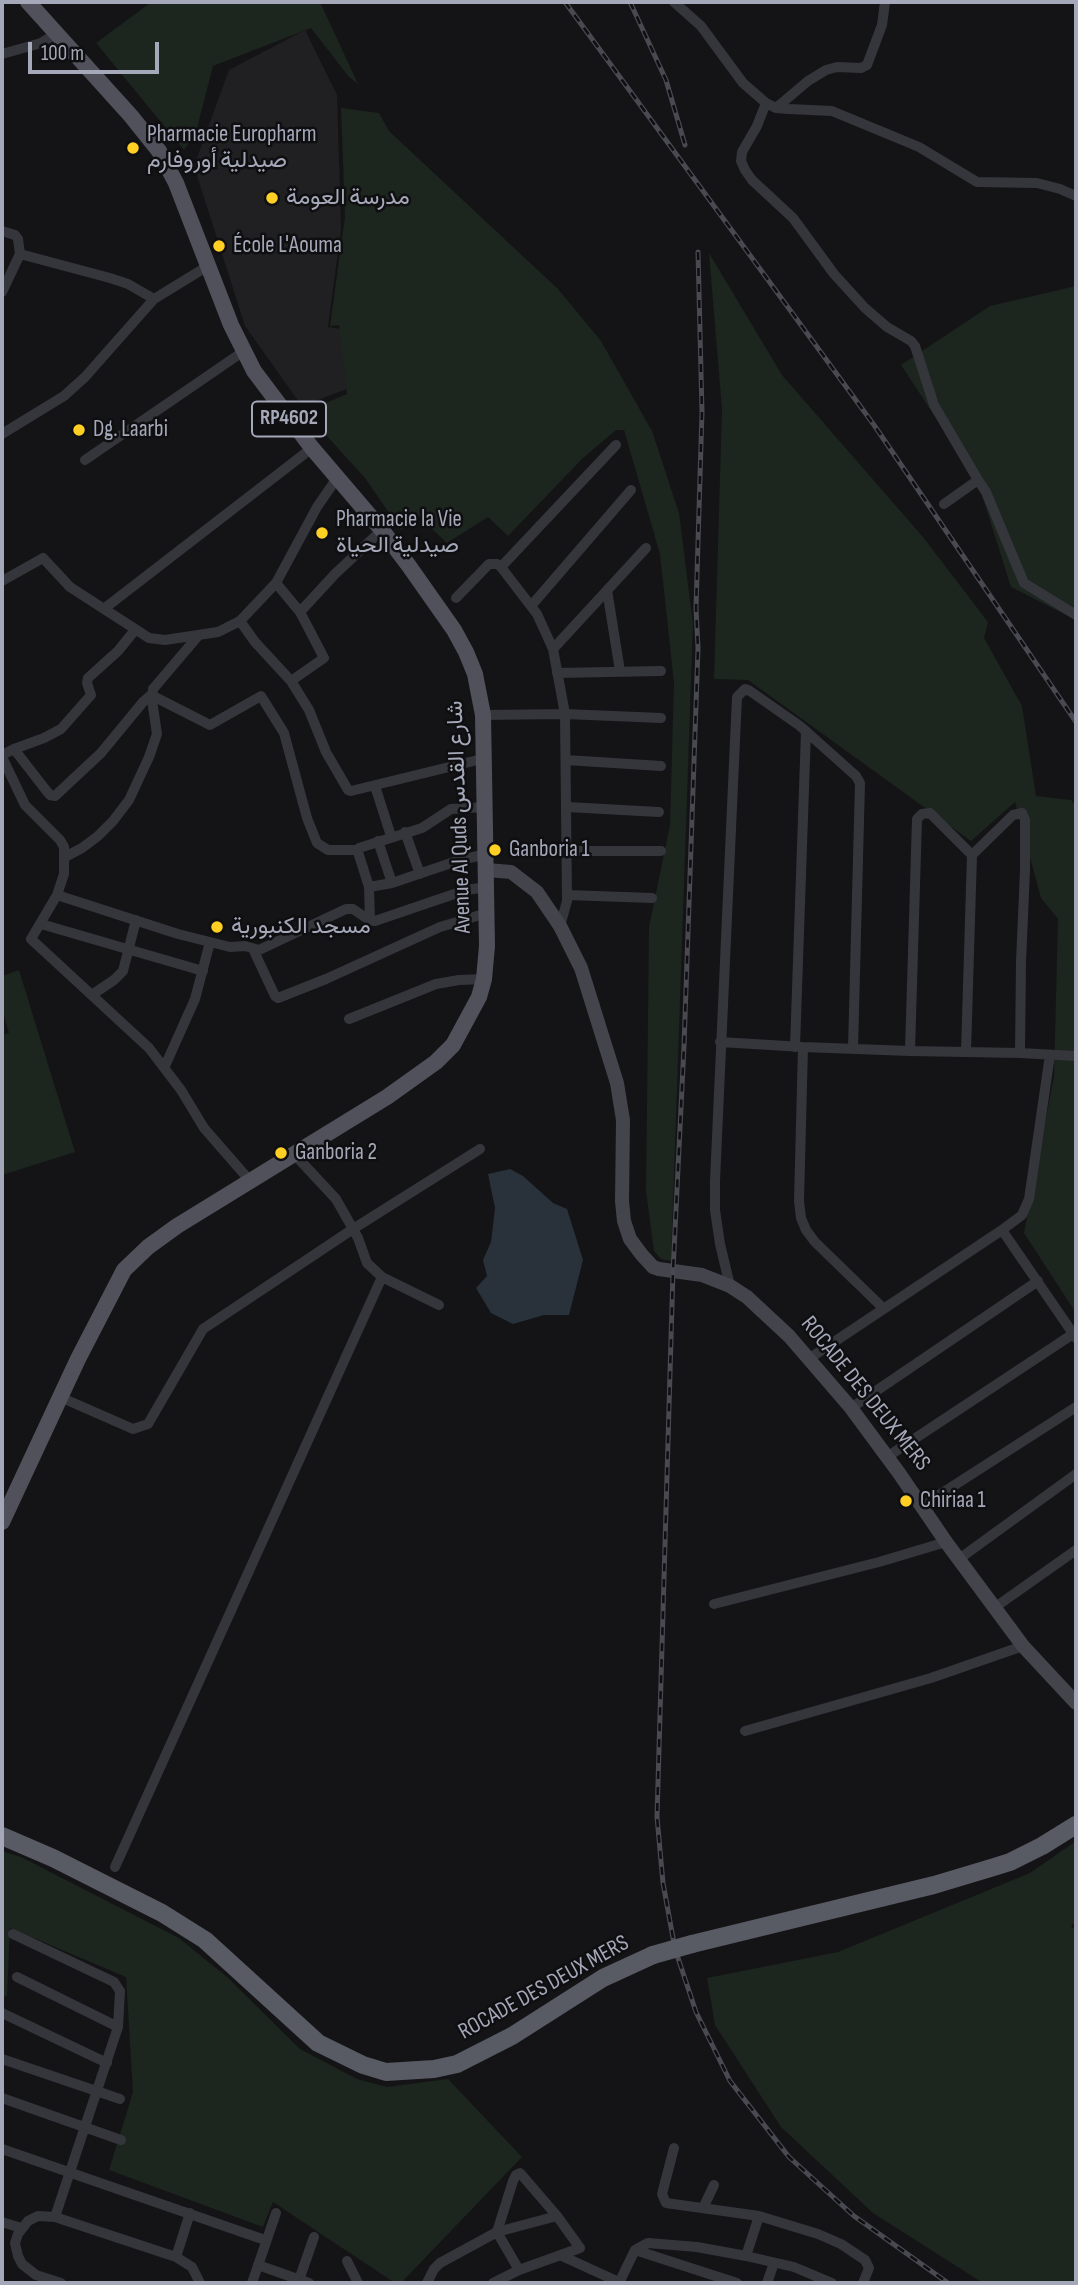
<!DOCTYPE html>
<meta charset="utf-8">
<style>
body{margin:0}
#map{position:relative;width:1078px;height:2285px;overflow:hidden;background:#141416;font-family:"Sofia Sans Condensed",sans-serif}
canvas{display:block}
.frame{position:absolute;inset:0;border:4px solid #a4a8b8;pointer-events:none}
.scale{position:absolute;left:28px;top:42px;width:131px;height:32px;box-sizing:border-box;border:4px solid #a4a8b8;border-top:0;padding-left:9px;font-size:21px;line-height:24px;white-space:nowrap;color:#a4a8b8;-webkit-text-stroke:5px #0f0f11;paint-order:stroke}
</style>
<div id="map">
<canvas width="1078" height="2285"></canvas>
<div class="frame"></div>
<div class="scale">100 m</div>
</div>
<script>
const c = document.querySelector('canvas').getContext('2d');
c.lineJoin = 'round';
function paint(path, color) { c.fillStyle = color; c.fill(path, 'evenodd'); }
const shape = rows => new Path2D(rows.map(r => 'M' + r).join(''));
function strokePath(path, color, width, dash) { c.strokeStyle = color; c.lineWidth = width; c.lineCap = dash ? 'butt' : 'round'; c.setLineDash(dash || []); c.stroke(path); }
function write(font, color, halo, rows, align = 'center') {
  c.font = font + ' "Sofia Sans Condensed",Vazirmatn,sans-serif'; c.lineWidth = 5; c.setLineDash([]); c.textBaseline = 'middle'; c.strokeStyle = halo; c.fillStyle = color; for (const [text, x, y, turn = 0] of rows) {
    c.save(); c.translate(x, y); c.rotate((+turn || 0) * Math.PI / 180); c.textAlign = isNaN(turn) ? turn : align; if (halo) c.strokeText(text, 0, 0); c.fillText(text, 0, 0); c.restore();
  }
}
const built = shape([
 [305,30,337,95,341,229,328,327,347,330,352,387,302,406,245,326,194,166,229,70]
]);
const green = shape([
 [320,2,358,84,349,77,311,28,213,66,196,132,184,150,96,43,150,3],
 [341,108,379,113,389,131,558,289,601,341,652,431,679,513,693,624,671,1261,661,1259,654,1251,646,1191,649,927,670,825,674,683,660,554,624,430,616,430,582,459,508,536,488,517,447,543,416,514,401,530,365,478,305,412,347,394,339,325,330,326,345,217],
 [709,253,782,375,923,537,988,622,984,638,1022,706,1036,796,1071,800,1076,806,1076,1313,1024,1233,1054,1076,1058,919,1041,898,1015,802,971,841,748,680,714,679,722,409],
 [1076,286,1076,620,1011,587,978,482,901,365,990,306],
 [19,970,75,1152,2,1175,2,1035,9,1033,2,1009,2,976],
 [1076,1841,1076,1920,1071,1927,1076,1929,1076,2283,983,2283,873,2213,781,2127,715,2025,707,1978,838,1952,1030,1873],
 [2,1851,21,1857,179,1938,227,1977,300,2049,357,2079,387,2087,448,2079,522,2157,401,2283,395,2283,273,2202,263,2227,109,2170,133,2092,126,1977,10,1928,7,1996,2,1997]
]);
const water = shape([
 [510,1169,523,1176,553,1203,567,1209,583,1260,569,1315,544,1315,513,1324,491,1313,476,1288,487,1276,483,1260,491,1242,495,1208,488,1174]
]);
const minor = shape([
 [674,2,701,26,743,83,766,103,776,108,789,109,832,111,919,147,977,182,1037,183,1060,189,1076,196],
 [2,54,41,43,57,33],
 [766,103,757,126,742,152,741,161,745,170,752,180,793,218,834,274,865,308,887,327,911,341,915,346,934,405,978,480],
 [776,108,808,81,826,70,837,67,861,68,867,65,882,25,885,2],
 [2,231,15,235,18,239,20,254,2,292],
 [20,254,110,278,128,284,154,299],
 [2,434,64,396,85,377,154,299,208,266],
 [85,460,244,351],
 [944,504,978,480,986,492,1024,583,1076,615],
 [2,581,43,558,70,587,149,638,165,640,218,632,240,621,276,583,317,507,337,478],
 [276,583,300,612,335,574,382,530],
 [607,590,620,671],
 [456,598,489,564,497,564,501,567],
 [531,606,631,490],
 [105,608,312,448],
 [300,612,324,658,291,681,309,710,326,752,348,790,351,791,486,758],
 [240,621,255,642,291,681],
 [553,649,646,548],
 [557,673,661,671],
 [483,715,565,714,661,718],
 [14,749,44,738,61,729,91,695,87,683,88,678,118,651,135,630],
 [2,755,14,749,45,789,50,795,55,796,101,753,143,702,151,695,210,725,261,696,284,733,307,818,317,843,328,850,357,850],
 [2,757,25,805,60,840,64,847,64,874,57,895,31,939,149,1048,181,1090,204,1128,251,1182],
 [566,760,661,766],
 [375,786,391,836],
 [567,807,659,812],
 [405,832,420,874],
 [378,841,392,883],
 [567,851,661,851],
 [65,857,82,848,98,836,113,821,129,800,149,757,157,734,152,700,153,689,198,636],
 [369,887,392,883,460,860,487,854],
 [57,895,178,934,230,947,245,946,259,950,346,909,353,909,369,920,375,921,466,890,487,887],
 [567,895,652,898],
 [370,921,369,887,358,852,359,848,422,828,451,809,486,807],
 [41,924,203,971],
 [560,926,567,901,565,714,553,649,537,614,501,567,616,445],
 [253,949,275,996,278,998,326,979,440,927,487,913],
 [93,994,114,980,123,971,136,920],
 [349,1019,436,984,459,980,484,979],
 [720,1042,803,1047,910,1051,1020,1053,1021,962,1025,870,1025,820,1022,813,1013,815,972,855,930,813,922,814,917,819,910,1051],
 [795,1047,806,731],
 [803,1047,799,1201,801,1218,806,1230,815,1242,883,1308],
 [966,1051,972,855],
 [1020,1053,1076,1056],
 [165,1066,195,999,210,942],
 [295,1155,336,1199,358,1238,367,1263,382,1277,439,1305],
 [1002,1230,1076,1338],
 [730,1286,720,1244,715,1210,715,1181,737,697,745,689,750,691,800,726,856,776,860,783,853,1048],
 [810,1358,1002,1230,1022,1215,1029,1199,1050,1055],
 [60,1397,133,1429,148,1424,203,1329,353,1229,480,1149],
 [851,1408,1038,1281],
 [887,1457,1076,1332],
 [922,1506,1076,1407],
 [959,1559,1076,1474],
 [714,1604,879,1562,946,1542],
 [994,1608,1076,1550],
 [745,1731,931,1678,1023,1646],
 [115,1867,382,1277],
 [13,1934,114,1982,120,1991,118,2027,55,2217],
 [17,1977,118,2027],
 [2,2013,107,2063],
 [2,2059,120,2099],
 [2,2098,121,2140],
 [674,2148,662,2194,666,2203,759,2216,818,2234,841,2244,865,2260,869,2268,863,2283],
 [2,2149,265,2240],
 [703,2208,714,2185],
 [2,2222,21,2228],
 [635,2250,737,2283],
 [562,2256,621,2283],
 [746,2256,759,2216],
 [176,2257,190,2213],
 [347,2261,358,2283],
 [258,2265,309,2283],
 [299,2280,314,2237],
 [61,2283,36,2275,22,2264,18,2256,15,2243,18,2234,28,2221,38,2216,55,2217,176,2257,192,2267,200,2283],
 [252,2283,276,2213],
 [427,2283,434,2269,440,2263,497,2232,557,2216],
 [493,2283,519,2270,580,2248,557,2216,520,2173,516,2175,513,2181,497,2232,519,2270],
 [619,2283,635,2250,648,2243,697,2247,746,2256,794,2267,832,2283],
 [767,2283,774,2263]
]);
const secondary = shape([
 [487,870,511,872,537,892,560,926,581,968,617,1083,623,1120,622,1201,624,1221,630,1239,642,1255,653,1267,659,1269,702,1275,730,1286,747,1297,789,1336,851,1408,899,1473,946,1542,1023,1646,1076,1703]
]);
const primary = shape([
 [2,1522,78,1359,124,1270,148,1247,177,1226,387,1097,436,1062,453,1045,479,997,484,979,487,946,483,715,475,674,466,652,454,630,409,566,382,530,312,448,254,371,231,325,176,183,159,151,131,116,28,2]
]);
const trunk = shape([
 [2,1836,53,1858,162,1913,205,1940,318,2043,363,2065,386,2072,434,2069,457,2064,512,2036,603,1978,653,1955],
 [692,1944,934,1885,994,1867,1010,1862,1042,1846,1076,1825]
]);
const rail = shape([
 [565,2,874,425,1076,722],
 [630,2,666,80,685,145],
 [698,252,702,412,696,608,698,648,684,1046,673,1271,657,1817,663,1883,675,1949,696,2012,730,2081,789,2157,854,2216,948,2283]
]);
const trunkBridge = shape([
 [653,1955,692,1944]
]);
const markers = [
 [133,148,7,"#ffcf23"],
 [272,198,7,"#ffcf23"],
 [219,246,7,"#ffcf23"],
 [79,430,7,"#ffcf23"],
 [322,533,7,"#ffcf23"],
 [495,850,7,"#ffcf23"],
 [217,927,7,"#ffcf23"],
 [281,1153,7,"#ffcf23"],
 [906,1501,7,"#ffcf23"]
];
const shields = [
 [289,419,74]
];
const shieldNames = [
 ["RP4602",289,419]
];
const poiNames = [
 ["Pharmacie Europharm",147,135],
 ["صيدلية أوروفارم",147,161],
 ["مدرسة العومة",286,198],
 ["École L'Aouma",233,246],
 ["Dg. Laarbi",93,430],
 ["Pharmacie la Vie",336,520],
 ["صيدلية الحياة",336,546],
 ["Ganboria 1",509,850],
 ["مسجد الكنبورية",231,927],
 ["Ganboria 2",295,1153],
 ["Chiriaa 1",920,1501]
];
const streetNames = [
 ["Avenue Al Quds شارع القدس",460,817,-92],
 ["ROCADE DES DEUX MERS",865,1394,51],
 ["ROCADE DES DEUX MERS",544,1988,-29]
];
paint(built, '#202023');
paint(green, '#1c251e');
paint(water, '#29313b');
strokePath(minor, '#35353c', 10);
strokePath(secondary, '#43444c', 14);
strokePath(primary, '#50515b', 16);
strokePath(trunk, '#585a64', 18);
strokePath(rail, '#484951', 5);
strokePath(rail, '#0f0f11', 2.5, [8]);
strokePath(trunkBridge, '#585a64', 18);
for (const [x, y, r, color] of markers) { const dot = new Path2D(); dot.arc(x, y, r, 0, 2 * Math.PI); c.fillStyle = color; c.fill(dot); strokePath(dot, '#0f0f11', 2.5); }
for (const [x, y, w] of shields) { const box = new Path2D(); box.roundRect(x - w / 2, y - 17.5, w, 35, 5); c.fillStyle = '#0f0f11'; c.fill(box); strokePath(box, '#a4a8b8', 2); }
write('bold 21px', '#a4a8b8', null, shieldNames);
write('23px', '#a4a8b8', '#0f0f11', poiNames, 'left');
write('23px', '#a4a8b8', '#0f0f11', streetNames);
</script>
